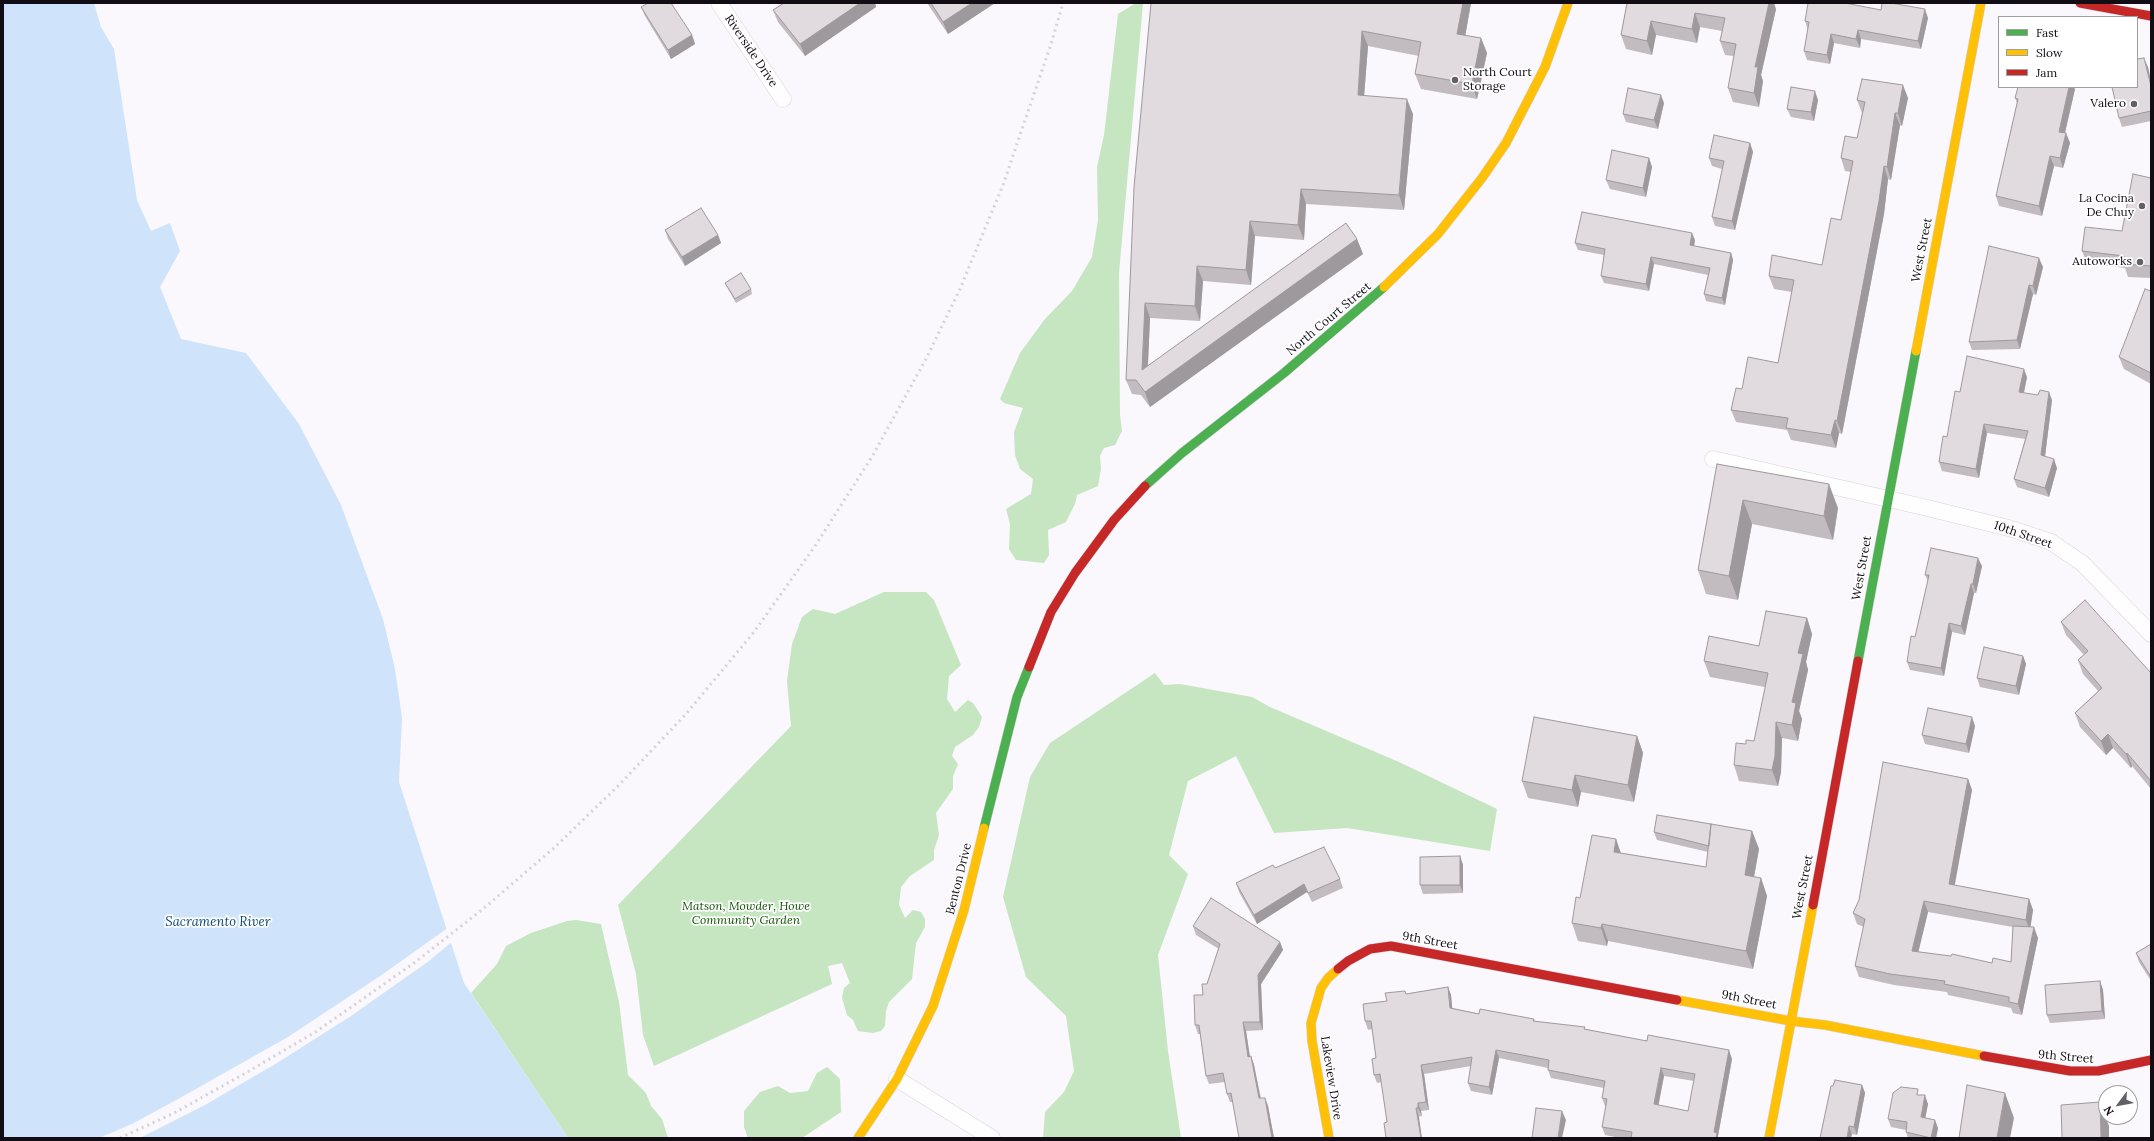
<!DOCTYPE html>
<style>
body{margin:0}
#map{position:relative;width:2154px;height:1141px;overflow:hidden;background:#faf7fd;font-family:Lora,serif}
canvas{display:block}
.frame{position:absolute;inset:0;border:4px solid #120d15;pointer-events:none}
.legend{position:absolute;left:1998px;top:16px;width:140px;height:72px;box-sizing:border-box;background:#fff;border:1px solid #a09ea1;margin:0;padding:5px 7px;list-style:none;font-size:12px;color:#120d15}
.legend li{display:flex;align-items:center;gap:8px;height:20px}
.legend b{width:20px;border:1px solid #a09ea1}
.north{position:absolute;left:2098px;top:1085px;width:40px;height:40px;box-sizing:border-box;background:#fff;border:1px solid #a09ea1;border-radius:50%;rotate:238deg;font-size:11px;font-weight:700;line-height:16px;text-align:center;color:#120d15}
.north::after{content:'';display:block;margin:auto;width:14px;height:18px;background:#635f66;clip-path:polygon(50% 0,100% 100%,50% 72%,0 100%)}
</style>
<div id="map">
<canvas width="2154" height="1141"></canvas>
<div class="frame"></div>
<ul class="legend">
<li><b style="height:5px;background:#4caf50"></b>Fast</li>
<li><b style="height:5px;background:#ffc107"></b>Slow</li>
<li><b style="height:5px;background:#c62828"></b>Jam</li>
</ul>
<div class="north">N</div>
</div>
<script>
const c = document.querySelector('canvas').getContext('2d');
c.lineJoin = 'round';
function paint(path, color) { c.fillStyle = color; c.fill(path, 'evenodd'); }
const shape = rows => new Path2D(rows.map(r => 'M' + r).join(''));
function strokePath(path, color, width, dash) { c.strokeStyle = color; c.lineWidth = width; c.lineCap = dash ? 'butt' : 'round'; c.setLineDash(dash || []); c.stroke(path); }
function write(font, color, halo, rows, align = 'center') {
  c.font = font + ' Lora,serif'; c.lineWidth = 3.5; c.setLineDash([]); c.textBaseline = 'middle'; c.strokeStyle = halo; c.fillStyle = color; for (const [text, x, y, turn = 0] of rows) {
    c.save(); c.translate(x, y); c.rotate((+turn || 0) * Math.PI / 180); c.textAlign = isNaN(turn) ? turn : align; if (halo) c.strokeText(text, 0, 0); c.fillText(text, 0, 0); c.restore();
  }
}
const green = shape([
 [1136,3,1143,3,1119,273,1120,415,1122,431,1115,445,1104,448,1100,456,1101,469,1098,486,1077,495,1075,504,1066,522,1048,530,1049,555,1044,563,1016,560,1009,549,1010,524,1006,509,1031,494,1033,479,1020,469,1015,455,1014,432,1023,408,1004,403,1000,399,1020,353,1045,319,1072,291,1092,257,1098,220,1097,167,1104,135,1118,14],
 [884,592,926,592,934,600,961,665,949,676,947,699,955,712,968,700,973,703,982,717,979,727,973,735,955,747,952,756,958,764,953,776,953,789,936,813,939,835,934,850,934,860,910,876,901,887,899,905,905,918,913,910,921,912,925,919,925,927,916,943,912,979,889,1002,886,1011,885,1026,881,1031,873,1033,858,1031,853,1020,847,1015,842,998,844,988,850,983,842,963,828,966,832,984,654,1066,643,1035,636,974,618,905,791,726,787,681,792,644,802,617,813,609,835,614],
 [1155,673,1164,685,1180,684,1252,697,1270,707,1399,762,1497,809,1490,851,1347,828,1274,833,1236,756,1188,781,1169,855,1188,874,1158,955,1168,1051,1181,1138,1043,1138,1045,1112,1064,1092,1074,1071,1066,1016,1026,977,1003,897,1030,777,1050,743],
 [576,920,601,924,619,1002,628,1075,646,1093,651,1106,662,1119,668,1138,568,1138,471,993,497,964,506,946,531,933,567,921],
 [827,1067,840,1079,841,1112,802,1138,748,1138,744,1127,744,1111,760,1092,778,1086,790,1093,808,1091,817,1073]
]);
const water = shape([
 [3,3,94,3,101,27,114,49,137,200,151,231,170,223,180,251,160,287,181,339,246,353,299,424,341,505,383,619,395,669,402,718,399,782,464,983,568,1138,3,1138]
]);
const pier = shape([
 [449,927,453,941,429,961,351,1016,277,1063,205,1105,140,1138,99,1138,132,1124,178,1099,288,1037,383,974]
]);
const street = shape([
 [719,3,783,99],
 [1713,459,1919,506,2009,528,2051,542,2082,563,2151,634],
 [897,1079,992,1138]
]);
const fast = shape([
 [1145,486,1182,453,1284,373,1384,287],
 [1858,661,1916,351],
 [984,828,1017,697,1029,667]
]);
const slow = shape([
 [1384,287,1438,234,1482,178,1506,143,1545,67,1568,3],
 [1916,351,1981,3],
 [1677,1000,1791,1021,1825,1025,1984,1056],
 [858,1138,897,1079,933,1006,964,910,984,828],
 [1329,1138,1312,1041,1311,1023,1321,988,1328,978,1338,969],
 [1769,1138,1813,905]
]);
const jam = shape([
 [2080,3,2151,16],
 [1029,667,1051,612,1075,573,1114,520,1145,486],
 [1813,905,1858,661],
 [1338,969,1348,961,1370,949,1391,946,1677,1000],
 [1984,1056,2070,1071,2098,1071,2151,1060]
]);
const rail = shape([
 [120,1138,174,1113,244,1074,317,1031,414,963,483,909,555,847,618,786,686,714,754,632,815,546,873,455,927,357,960,289,1003,185,1051,44,1063,3]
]);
const wall = shape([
 [784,3,875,3,876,7,805,56,778,22,773,10],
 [927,3,995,3,948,34],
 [1151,3,1471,3,1465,35,1481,38,1487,53,1477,99,1421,89,1415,74,1419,56,1368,46,1364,96,1413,114,1404,210,1306,204,1304,240,1255,236,1251,285,1203,281,1200,321,1150,318,1148,365,1357,239,1363,254,1150,407,1141,395,1132,394,1126,380],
 [1627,3,1776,9,1761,75,1763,81,1759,107,1733,102,1728,88,1734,56,1725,55,1720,41,1722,31,1700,27,1697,43,1656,35,1652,55,1626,49,1621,35],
 [641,7,692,35,695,44,671,59,645,16],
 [1881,10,1928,18,1921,49,1861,39,1860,48,1834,43,1830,64,1807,60,1804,51,1808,30,1805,21],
 [2148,67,2151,81,2151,121,2122,127,2119,118],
 [2075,89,2065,133,2066,133,2070,143,2063,168,2054,166,2042,216,1999,206,1996,196,2017,103,2015,98],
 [1908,98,1902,126,1900,125,1891,180,1888,179,1884,214,1842,434,1839,433,1836,448,1791,440,1787,430,1736,422,1731,410,1742,389,1778,363,1792,292,1774,289,1769,276,1822,265,1841,220,1851,172,1845,171,1841,158,1857,138,1862,113,1857,100],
 [1818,100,1814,121,1791,117,1787,109],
 [1664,103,1658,129,1626,122,1623,114],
 [1750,143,1753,152,1735,230,1715,226,1712,217,1722,169,1712,166,1709,158],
 [1649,158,1652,167,1646,197,1610,189,1606,180],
 [2151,178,2151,278,2128,277,2125,268,2087,263,2082,251,2122,231],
 [665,230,718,235,721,243,685,266,668,239],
 [1695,240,1694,246,1731,253,1733,260,1725,305,1706,301,1704,294,1708,275,1654,264,1649,291,1604,283,1601,276,1604,255,1578,250,1575,243],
 [2043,267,2036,295,2033,294,2020,349,1972,350,1969,342],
 [725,283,751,289,752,294,736,303,727,287],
 [2151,291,2151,384,2124,369,2119,357],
 [2027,377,2024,393,2052,400,2045,457,2057,468,2049,497,2017,487,2014,479,2025,439,1987,433,1979,478,1942,471,1939,462,1947,437,1960,392],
 [1717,464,1838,508,1833,540,1752,524,1738,600,1706,594,1698,570],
 [1982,566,1976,593,1974,593,1965,635,1952,632,1944,676,1910,670,1907,662,1915,637,1928,581,1925,575],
 [1807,618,1812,634,1806,662,1808,670,1799,711,1802,719,1798,741,1782,738,1781,772,1778,786,1739,781,1734,765,1746,744,1754,741,1765,687,1710,677,1704,661,1759,646],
 [2061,622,2151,673,2151,789,2132,766,2131,768,2113,748,2106,755,2080,727,2075,713,2098,691,2083,674,2078,660,2084,655,2066,635],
 [2023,656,2026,664,2019,695,1980,687,1977,678],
 [1975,726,1969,753,1925,744,1922,735],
 [1637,736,1643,753,1634,802,1581,792,1578,807,1528,798,1522,781],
 [1968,779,1972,790,1954,885,2029,899,2033,910,2030,927,2038,938,2022,1015,2013,1013,2011,1008,1948,995,1947,992,1894,985,1859,977,1855,966,1864,927,1857,924,1853,913],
 [1928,912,2013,927,2011,962,1992,963,1918,952],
 [1752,831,1759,849,1754,877,1761,878,1767,896,1753,969,1608,941,1607,946,1578,941,1572,923,1580,898,1616,839,1621,853,1706,867,1708,852,1657,840,1654,832],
 [1460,856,1463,865,1463,893,1423,894,1420,885],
 [1275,868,1340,879,1343,888,1312,902,1307,892,1257,924,1239,892,1236,883],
 [1193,926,1280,942,1283,950,1261,984,1263,1030,1246,1031,1250,1056,1251,1056,1254,1065,1261,1098,1265,1098,1268,1106,1274,1138,1239,1138,1233,1102,1230,1102,1227,1094,1225,1082,1209,1084,1206,1076,1200,1034,1198,1034,1195,1025,1203,995,1207,984,1219,949,1196,935],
 [2151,944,2151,981,2139,962,2136,953],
 [2100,981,2103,990,2105,1019,2050,1023,2047,1015],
 [1448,987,1451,995,1452,1008,1479,1014,1534,1019,1535,1022,1585,1029,1732,1059,1718,1136,1718,1138,1621,1138,1605,1135,1602,1127,1606,1106,1605,1106,1602,1098,1604,1088,1551,1078,1548,1070,1548,1068,1499,1058,1492,1095,1471,1091,1468,1083,1471,1066,1424,1074,1429,1110,1421,1111,1422,1116,1387,1122,1382,1082,1377,1083,1374,1075,1376,1058,1372,1029,1368,1030,1365,1021,1387,1001,1406,994],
 [1664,1076,1694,1081,1688,1111,1658,1105],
 [1862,1085,1865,1093,1857,1135,1852,1134,1831,1086],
 [1920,1095,1928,1104,1925,1118,1938,1128,1936,1138,1908,1138,1906,1132,1906,1130,1891,1127,1888,1119]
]);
const shadedWall = shape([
 [860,3,875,3,876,7,805,56,800,44],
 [972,3,995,3,948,34,943,22],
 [1463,3,1471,3,1463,49,1457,34],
 [1769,3,1774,3,1776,9,1761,75,1763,81,1759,107,1754,93,1755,67],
 [1925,9,1928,18,1921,49,1918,41],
 [1695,13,1700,27,1697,43,1692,29],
 [1651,21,1656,35,1652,55,1647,41],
 [1858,30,1861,39,1860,48,1856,39],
 [1362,31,1368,46,1363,110,1358,95],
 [1831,34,1834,43,1830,64,1827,55],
 [692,35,695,44,671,59,668,50],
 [1481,38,1487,53,1477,99,1472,84],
 [2144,58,2148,67,2151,81,2151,86],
 [1903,85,1908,98,1902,126,1898,113],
 [2069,87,2074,87,2075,89,2063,141,2059,132],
 [1815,91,1818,100,1814,121,1811,112],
 [1661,95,1664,103,1658,129,1654,120],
 [1407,99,1413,114,1404,210,1399,195],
 [1895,113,1900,125,1891,180,1887,167],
 [2066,133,2070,143,2063,168,2060,158],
 [1750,143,1753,152,1735,230,1732,221],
 [2050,156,2054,166,2042,216,2039,206],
 [1649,158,1652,167,1646,197,1643,188],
 [1884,166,1888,179,1884,214,1842,434,1837,421],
 [1301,189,1306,204,1304,240,1298,225],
 [1250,221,1255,236,1251,285,1246,270],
 [1692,233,1695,240,1693,252,1690,245],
 [718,235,721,243,685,266,682,257],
 [1357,239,1363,254,1150,407,1145,392],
 [1731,253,1733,260,1725,305,1722,298],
 [1651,257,1654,264,1649,291,1646,284],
 [2039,258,2043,267,2036,295,2033,286],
 [1197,266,1203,281,1200,321,1195,306],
 [2029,285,2033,294,2020,349,2017,340],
 [1145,303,1150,318,1147,384,1142,370],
 [2024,369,2027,377,2022,401,2019,392],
 [2049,392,2052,400,2044,464,2041,455],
 [1835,420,1839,433,1836,448,1831,435],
 [1984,424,1987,433,1979,478,1976,469],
 [2054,459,2057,468,2049,497,2045,488],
 [1829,484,1838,508,1833,540,1824,516],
 [1743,500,1752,524,1738,600,1729,576],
 [1978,558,1982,566,1976,593,1973,584],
 [1971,584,1974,593,1965,635,1961,626],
 [1807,618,1812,634,1806,662,1808,670,1799,711,1802,719,1798,741,1792,725,1792,702,1798,653],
 [1949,623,1952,632,1944,676,1941,668],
 [2023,656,2026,664,2019,695,2016,686],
 [1972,717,1975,726,1969,753,1966,744],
 [1776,722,1782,738,1781,772,1778,786,1772,770],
 [2108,734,2113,748,2106,755,2101,741],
 [1637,736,1643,753,1634,802,1628,785],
 [2127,753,2132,766,2131,768,2126,754],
 [1575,775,1581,792,1578,807,1572,790],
 [1968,779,1972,790,1953,895,1949,884],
 [1752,831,1759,849,1751,893,1745,875],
 [1616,839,1622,857,1614,852],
 [1460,856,1463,865,1463,893,1460,885],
 [1761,878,1767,896,1753,969,1746,951],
 [1304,884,1307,892,1257,924,1254,915],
 [2029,899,2033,910,2030,931,2026,920],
 [1924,901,1928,912,1916,962,1912,951],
 [1602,924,1608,941,1607,946,1601,928],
 [2034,927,2038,938,2022,1015,2018,1004],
 [1280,942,1283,950,1261,984,1263,1030,1260,1022,1258,975],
 [2100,981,2103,990,2105,1019,2102,1011],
 [1448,987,1451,995,1453,1016,1450,1008],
 [1243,1022,1246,1031,1251,1065,1248,1057],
 [1496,1050,1499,1058,1492,1095,1489,1087],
 [1729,1050,1732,1059,1718,1136,1718,1138,1716,1138,1714,1132],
 [1251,1056,1254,1065,1262,1107,1259,1098],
 [1421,1065,1424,1074,1429,1110,1426,1102],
 [1661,1068,1664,1076,1657,1113,1654,1104],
 [1862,1085,1865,1093,1857,1135,1854,1127],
 [2005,1093,2014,1118,2010,1138,1997,1138],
 [1925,1095,1928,1104,1924,1125,1921,1117],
 [1265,1098,1268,1106,1274,1138,1272,1138],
 [2100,1102,2109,1126,2109,1138,2101,1138],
 [1418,1103,1421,1111,1422,1116,1418,1108],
 [1416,1108,1419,1117,1422,1138,1421,1138],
 [1562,1111,1566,1120,1562,1138,1558,1138],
 [1935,1120,1938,1128,1936,1138,1931,1138],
 [1849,1126,1852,1134,1851,1138,1847,1138]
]);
const building = shape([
 [648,3,671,3,692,35,668,50,641,7,648,3],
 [784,3,860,3,800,44,773,10,784,3],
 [931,3,972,3,943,22,931,3],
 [1151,3,1463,3,1457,34,1481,38,1472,84,1415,74,1421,42,1362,31,1358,95,1407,99,1399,195,1301,189,1298,225,1250,221,1246,270,1197,266,1195,306,1145,303,1142,370,1346,223,1357,239,1145,392,1136,380,1126,380,1134,187,1151,3],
 [1627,3,1769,3,1755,67,1758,67,1754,93,1728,88,1736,44,1720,41,1725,18,1695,13,1692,29,1651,21,1647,41,1621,35,1627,3],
 [1808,3,1845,3,1881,10,1882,3,1891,3,1925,9,1918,41,1858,30,1856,39,1831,34,1827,55,1804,51,1809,22,1805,21,1808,3],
 [2144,58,2151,86,2151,111,2119,118,2112,87,2137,87,2137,59,2144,58],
 [1862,79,1903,85,1898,113,1895,113,1887,167,1884,166,1879,201,1837,421,1835,420,1831,435,1786,428,1788,418,1731,410,1736,388,1742,389,1748,357,1778,363,1794,280,1769,276,1772,255,1822,265,1831,218,1841,220,1853,161,1841,158,1845,136,1857,138,1865,102,1857,100,1862,79],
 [1791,87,1815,91,1811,112,1787,109,1791,87],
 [2018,87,2069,87,2059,132,2066,133,2060,158,2050,156,2039,206,1996,196,2018,99,2015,98,2018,87],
 [1628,88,1661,95,1654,120,1623,114,1628,88],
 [1714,135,1750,143,1732,221,1712,217,1724,161,1709,158,1714,135],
 [1612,150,1649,158,1643,188,1606,180,1612,150],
 [2133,174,2151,178,2151,266,2124,264,2124,256,2082,251,2085,227,2122,231,2133,174],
 [701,208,718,235,682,257,665,230,701,208],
 [1582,212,1692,233,1690,245,1731,253,1722,298,1704,294,1710,268,1651,257,1646,284,1601,276,1605,249,1575,243,1582,212],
 [1989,246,2039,258,2033,286,2029,285,2017,340,1969,342,1989,246],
 [741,273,751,289,735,299,725,283,741,273],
 [2145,289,2151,291,2151,373,2119,357,2145,289],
 [1967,356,2024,369,2019,392,2038,395,2040,390,2049,392,2041,455,2054,459,2045,488,2014,479,2028,431,1984,424,1976,469,1939,462,1943,436,1947,437,1955,391,1960,392,1967,356],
 [1717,464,1829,484,1824,516,1743,500,1729,576,1698,570,1717,464],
 [1931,548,1978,558,1973,584,1971,584,1961,626,1949,623,1941,668,1907,662,1911,636,1915,637,1929,575,1925,575,1931,548],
 [2085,600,2151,673,2151,781,2127,753,2126,754,2108,734,2101,741,2075,713,2102,688,2078,660,2088,651,2061,622,2085,600],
 [1766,611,1807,618,1798,653,1803,654,1792,702,1796,703,1792,725,1776,722,1775,756,1772,770,1734,765,1736,743,1746,744,1746,740,1754,741,1768,673,1704,661,1709,636,1759,646,1766,611],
 [1984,647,2023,656,2016,686,1977,678,1984,647],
 [1928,708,1972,717,1966,744,1922,735,1928,708],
 [1534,717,1637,736,1628,785,1575,775,1572,790,1522,781,1534,717],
 [1883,762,1968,779,1949,884,2029,899,2026,920,1924,901,1912,951,1951,956,1952,954,1992,963,1993,958,2011,962,2013,926,2034,927,2018,1004,2009,1002,2009,997,1944,984,1945,981,1890,974,1855,966,1865,919,1853,913,1859,900,1883,762],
 [1657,815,1711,824,1709,846,1654,832,1657,815],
 [1711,824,1752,831,1745,875,1761,878,1746,951,1602,924,1601,928,1572,923,1576,897,1580,898,1592,835,1616,839,1614,852,1706,867,1711,824],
 [1324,847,1340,879,1308,893,1304,884,1254,915,1236,883,1273,865,1275,868,1324,847],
 [1460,856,1460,885,1420,885,1420,857,1460,856],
 [1211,898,1280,942,1258,975,1260,1022,1243,1022,1248,1057,1251,1056,1259,1098,1265,1098,1272,1138,1239,1138,1231,1093,1227,1094,1223,1073,1206,1076,1199,1025,1195,1025,1194,995,1203,995,1202,984,1207,984,1220,944,1193,926,1211,898],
 [2151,944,2151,977,2136,953,2151,944],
 [2100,981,2102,1011,2047,1015,2045,985,2100,981],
 [1448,987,1450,1008,1479,1014,1480,1009,1534,1019,1533,1021,1585,1027,1584,1029,1647,1041,1648,1035,1729,1050,1714,1132,1717,1133,1716,1138,1631,1138,1632,1132,1602,1127,1607,1099,1602,1098,1605,1081,1548,1070,1549,1060,1496,1050,1489,1087,1468,1083,1472,1057,1421,1065,1426,1102,1418,1103,1418,1108,1416,1108,1421,1138,1386,1138,1384,1123,1387,1122,1380,1074,1374,1075,1372,1059,1376,1058,1371,1021,1365,1021,1363,1004,1387,1001,1385,993,1405,991,1406,994,1448,987],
 [1661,1068,1695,1074,1688,1111,1654,1104,1661,1068],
 [1835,1080,1862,1085,1854,1127,1849,1126,1847,1138,1820,1138,1831,1086,1833,1086,1835,1080],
 [1967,1085,2005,1093,1997,1138,1959,1138,1967,1085],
 [1901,1087,1918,1089,1917,1095,1925,1095,1921,1117,1935,1120,1931,1138,1906,1132,1907,1122,1888,1119,1893,1093,1901,1087],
 [2100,1102,2101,1138,2062,1138,2061,1105,2100,1102],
 [1536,1108,1562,1111,1558,1138,1532,1138,1536,1108]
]);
const markers = [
 [1455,80,4,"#635f66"],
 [2134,104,4,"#635f66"],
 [2142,206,4,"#635f66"],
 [2140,262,4,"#635f66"]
];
const streetNames = [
 ["Riverside Drive",751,51,56],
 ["West Street",1922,250,-79],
 ["North Court Street",1329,319,-40],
 ["10th Street",2023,535,19],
 ["West Street",1862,568,-80],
 ["Benton Drive",959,879,-76],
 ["West Street",1803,887,-79],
 ["9th Street",1430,941,10],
 ["9th Street",1749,1000,11],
 ["9th Street",2066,1057,5],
 ["Lakeview Drive",1331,1078,81]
];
const poiNames = [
 ["North Court",1463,73,"left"],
 ["Storage",1463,87,"left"],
 ["Valero",2126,104],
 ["La Cocina",2134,199],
 ["De Chuy",2134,213],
 ["Autoworks",2132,262]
];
const parkNames = [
 ["Matson, Mowder, Howe",746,907],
 ["Community Garden",746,921]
];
const waterNames = [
 ["Sacramento River",218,922]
];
paint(green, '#c6e5c1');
paint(water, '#cfe4fa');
paint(pier, '#faf7fd');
strokePath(street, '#d8d4db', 17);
strokePath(fast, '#d8d4db', 10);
strokePath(slow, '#d8d4db', 10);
strokePath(jam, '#d8d4db', 10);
strokePath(street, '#fefeff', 16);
strokePath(fast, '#4caf50', 9);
strokePath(slow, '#ffc107', 9);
strokePath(jam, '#c62828', 9);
strokePath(rail, '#d5d3d5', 3, [2, 4]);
paint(wall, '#c2bbc0');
paint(shadedWall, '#9e999c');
paint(building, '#e1dadf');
strokePath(building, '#9e999c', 1);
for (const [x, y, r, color] of markers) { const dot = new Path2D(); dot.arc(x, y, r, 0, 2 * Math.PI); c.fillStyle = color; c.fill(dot); strokePath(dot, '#fff', 1.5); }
write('12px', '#120d15', '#fff', streetNames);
write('12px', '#120d15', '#fff', poiNames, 'right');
write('italic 12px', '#0f5300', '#fff', parkNames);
write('italic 13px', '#0a4a76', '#fff', waterNames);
</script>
